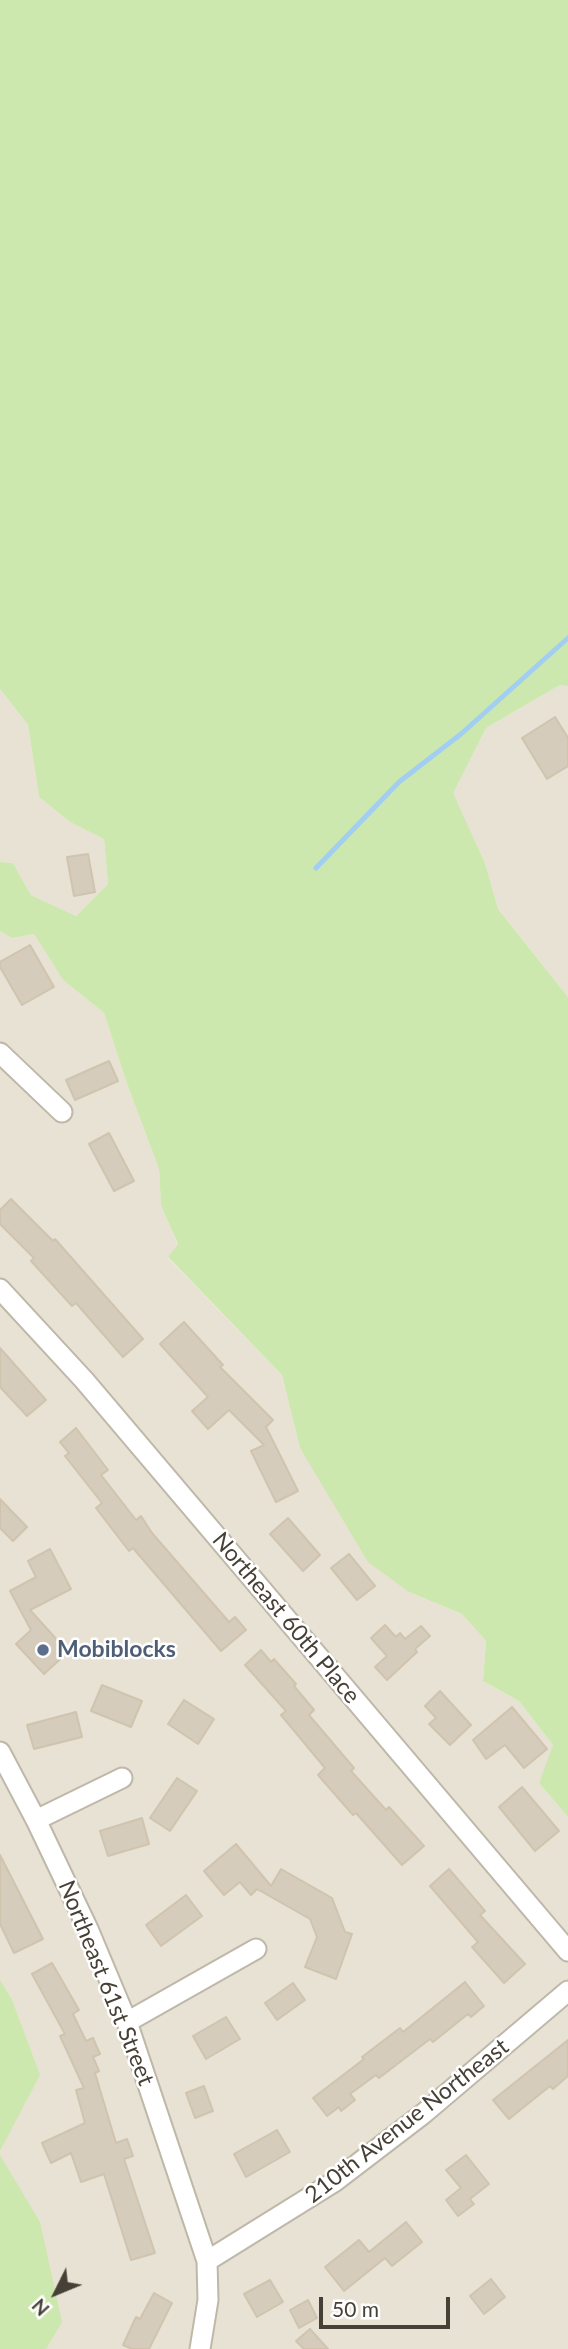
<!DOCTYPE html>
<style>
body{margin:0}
#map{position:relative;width:568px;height:2349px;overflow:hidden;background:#f3f0e6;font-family:Lato,sans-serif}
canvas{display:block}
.north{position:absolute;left:21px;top:2258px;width:70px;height:70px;-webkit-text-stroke:5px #fff;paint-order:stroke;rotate:227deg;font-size:19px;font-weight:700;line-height:28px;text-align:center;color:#464036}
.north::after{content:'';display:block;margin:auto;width:24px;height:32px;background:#464036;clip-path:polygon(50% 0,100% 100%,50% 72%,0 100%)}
.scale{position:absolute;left:319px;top:2297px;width:131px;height:32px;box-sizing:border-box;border:4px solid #464036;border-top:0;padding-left:9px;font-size:21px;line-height:24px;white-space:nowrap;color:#464036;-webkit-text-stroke:5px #fff;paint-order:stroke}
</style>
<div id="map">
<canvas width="568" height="2349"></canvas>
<div class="north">N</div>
<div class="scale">50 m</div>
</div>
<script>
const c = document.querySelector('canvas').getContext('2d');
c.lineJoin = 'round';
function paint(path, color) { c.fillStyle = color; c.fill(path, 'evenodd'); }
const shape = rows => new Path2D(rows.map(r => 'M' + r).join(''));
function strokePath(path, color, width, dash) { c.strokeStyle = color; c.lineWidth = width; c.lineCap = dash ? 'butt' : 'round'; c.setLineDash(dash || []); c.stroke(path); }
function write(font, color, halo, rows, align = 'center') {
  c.font = font + ' Lato,sans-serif'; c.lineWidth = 5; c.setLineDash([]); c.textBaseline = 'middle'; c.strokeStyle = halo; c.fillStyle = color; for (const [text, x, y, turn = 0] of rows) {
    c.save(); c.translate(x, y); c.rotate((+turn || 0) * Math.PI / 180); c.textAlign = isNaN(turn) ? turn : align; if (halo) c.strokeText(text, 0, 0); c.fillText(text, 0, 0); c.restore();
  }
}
const residential = shape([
 [560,685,568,686,568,997,498,909,485,863,452,793,486,728],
 [0,689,28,725,39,797,70,822,104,839,108,884,76,916,31,895,13,863,0,862],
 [0,931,12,938,34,934,63,980,104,1013,126,1081,159,1169,161,1206,178,1245,168,1258,282,1375,300,1448,409,1592,462,1614,486,1641,483,1681,519,1701,554,1746,539,1783,568,1817,568,2349,0,2349]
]);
const green = shape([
 [0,0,568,0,568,686,560,685,486,728,453,793,485,863,498,909,568,997,568,1817,539,1783,553,1745,519,1701,483,1681,486,1641,462,1614,409,1592,368,1562,300,1448,282,1375,168,1257,178,1244,161,1206,159,1169,126,1081,104,1013,63,980,34,934,12,938,0,931,0,862,13,863,31,895,76,916,108,884,104,839,70,822,39,797,28,725,0,689],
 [0,1980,12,2000,40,2075,0,2151],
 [0,2155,40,2222,62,2322,46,2349,0,2349]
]);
const stream = shape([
 [316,868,399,782,461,734,568,638]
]);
const building = shape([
 [555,717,568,738,568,766,547,779,522,738,555,717],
 [88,854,95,892,74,896,67,857,88,854],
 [30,945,54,987,22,1005,0,967,0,962,30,945],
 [109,1061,118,1081,75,1100,66,1080,109,1061],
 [109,1133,134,1181,114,1191,89,1144,109,1133],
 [11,1199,53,1241,55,1239,143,1339,123,1357,76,1303,72,1306,31,1261,34,1258,0,1224,0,1210,11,1199],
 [184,1322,223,1365,220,1367,273,1420,266,1427,298,1491,276,1502,251,1451,264,1445,229,1410,208,1429,192,1411,208,1397,160,1344,184,1322],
 [0,1348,46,1400,27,1416,0,1387,0,1348],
 [76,1428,108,1470,101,1475,136,1520,141,1516,152,1533,229,1622,235,1617,246,1630,221,1651,133,1548,129,1551,96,1508,102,1503,65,1456,69,1453,60,1442,76,1428],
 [0,1499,27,1527,13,1541,0,1528,0,1499],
 [288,1518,320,1555,303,1571,270,1534,288,1518],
 [50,1549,71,1589,30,1610,68,1652,44,1674,16,1644,31,1630,10,1591,36,1577,28,1561,50,1549],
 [349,1554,375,1586,357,1600,331,1568,349,1554],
 [385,1625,396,1637,400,1633,405,1639,421,1626,430,1636,415,1649,417,1652,387,1680,375,1667,387,1656,371,1638,385,1625],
 [261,1650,271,1662,274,1659,296,1684,294,1686,314,1710,309,1715,354,1768,351,1771,386,1810,389,1807,424,1846,402,1865,356,1813,353,1815,318,1775,325,1768,281,1715,286,1711,245,1665,261,1650],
 [102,1685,142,1701,131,1727,91,1711,102,1685],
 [440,1691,471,1725,450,1745,429,1724,436,1718,425,1706,440,1691],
 [184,1700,214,1719,198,1744,168,1724,184,1700],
 [512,1707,547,1749,524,1768,505,1745,486,1759,473,1740,512,1707],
 [76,1712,82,1737,34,1749,27,1725,76,1712],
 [177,1778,197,1791,170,1831,150,1818,177,1778],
 [522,1787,559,1831,535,1851,499,1807,522,1787],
 [142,1818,149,1844,108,1856,100,1831,142,1818],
 [236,1844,271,1886,281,1869,332,1898,345,1932,352,1934,336,1979,305,1967,317,1937,310,1919,257,1889,251,1895,240,1882,224,1895,204,1871,236,1844],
 [0,1855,43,1939,14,1953,0,1924,0,1855],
 [449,1869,485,1911,480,1915,525,1964,504,1983,472,1947,478,1942,430,1886,449,1869],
 [186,1895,202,1916,161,1946,146,1925,186,1895],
 [52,1963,79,2010,73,2014,86,2041,93,2038,100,2054,93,2057,99,2071,95,2073,116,2143,127,2139,133,2156,124,2159,155,2253,131,2260,104,2174,81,2182,71,2153,51,2163,42,2143,85,2123,76,2090,84,2088,60,2036,65,2034,32,1974,52,1963],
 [465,1982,484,2006,471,2017,468,2014,433,2042,430,2039,379,2078,376,2075,350,2094,355,2100,341,2111,339,2107,327,2116,313,2098,364,2059,362,2057,400,2028,403,2032,465,1982],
 [293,1983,305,2000,277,2020,265,2003,293,1983],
 [226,2017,240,2039,206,2059,193,2036,226,2017],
 [568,2040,568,2076,553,2089,550,2086,509,2119,493,2100,568,2040],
 [204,2086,213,2111,195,2118,186,2093,204,2086],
 [277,2130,290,2152,246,2177,234,2154,277,2130],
 [466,2155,489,2184,470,2199,474,2204,458,2216,446,2200,461,2188,446,2170,466,2155],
 [406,2222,422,2242,392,2266,385,2258,344,2291,325,2267,359,2240,369,2252,406,2222],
 [491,2279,505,2297,484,2314,470,2296,491,2279],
 [270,2280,283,2302,257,2317,244,2294,270,2280],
 [154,2293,172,2303,149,2349,132,2349,123,2345,136,2317,140,2319,154,2293],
 [308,2300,317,2318,299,2328,290,2310,308,2300],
 [310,2329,328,2349,304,2349,296,2341,310,2329]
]);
const street = shape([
 [0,1053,62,1112],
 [0,1289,84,1380,568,1951],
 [0,1752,36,1820,88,1929,127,2022,207,2261,208,2300,200,2349],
 [36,1820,122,1778],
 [127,2022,256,1949],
 [207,2261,334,2182,423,2114,568,1991]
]);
const markers = [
 [43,1650,7,"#5c6f8a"]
];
const streetNames = [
 ["Northeast 60th Place",286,1618,50],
 ["Northeast 61st Street",106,1983,68],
 ["210th Avenue Northeast",407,2121,-38]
];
const serviceNames = [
 ["Mobiblocks",57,1650]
];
paint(residential, '#e7e2d4');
paint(green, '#cde8af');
strokePath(stream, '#a2cef1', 5);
paint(building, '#d5ccbc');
strokePath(building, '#d0c4af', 2);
strokePath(street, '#bfb8a9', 23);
strokePath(street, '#fff', 19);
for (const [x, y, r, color] of markers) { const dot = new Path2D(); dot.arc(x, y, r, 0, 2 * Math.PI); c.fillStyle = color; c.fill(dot); strokePath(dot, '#fff', 2.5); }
write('23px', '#464036', '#fff', streetNames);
write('bold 23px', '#4e5e75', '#fff', serviceNames, 'left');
</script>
